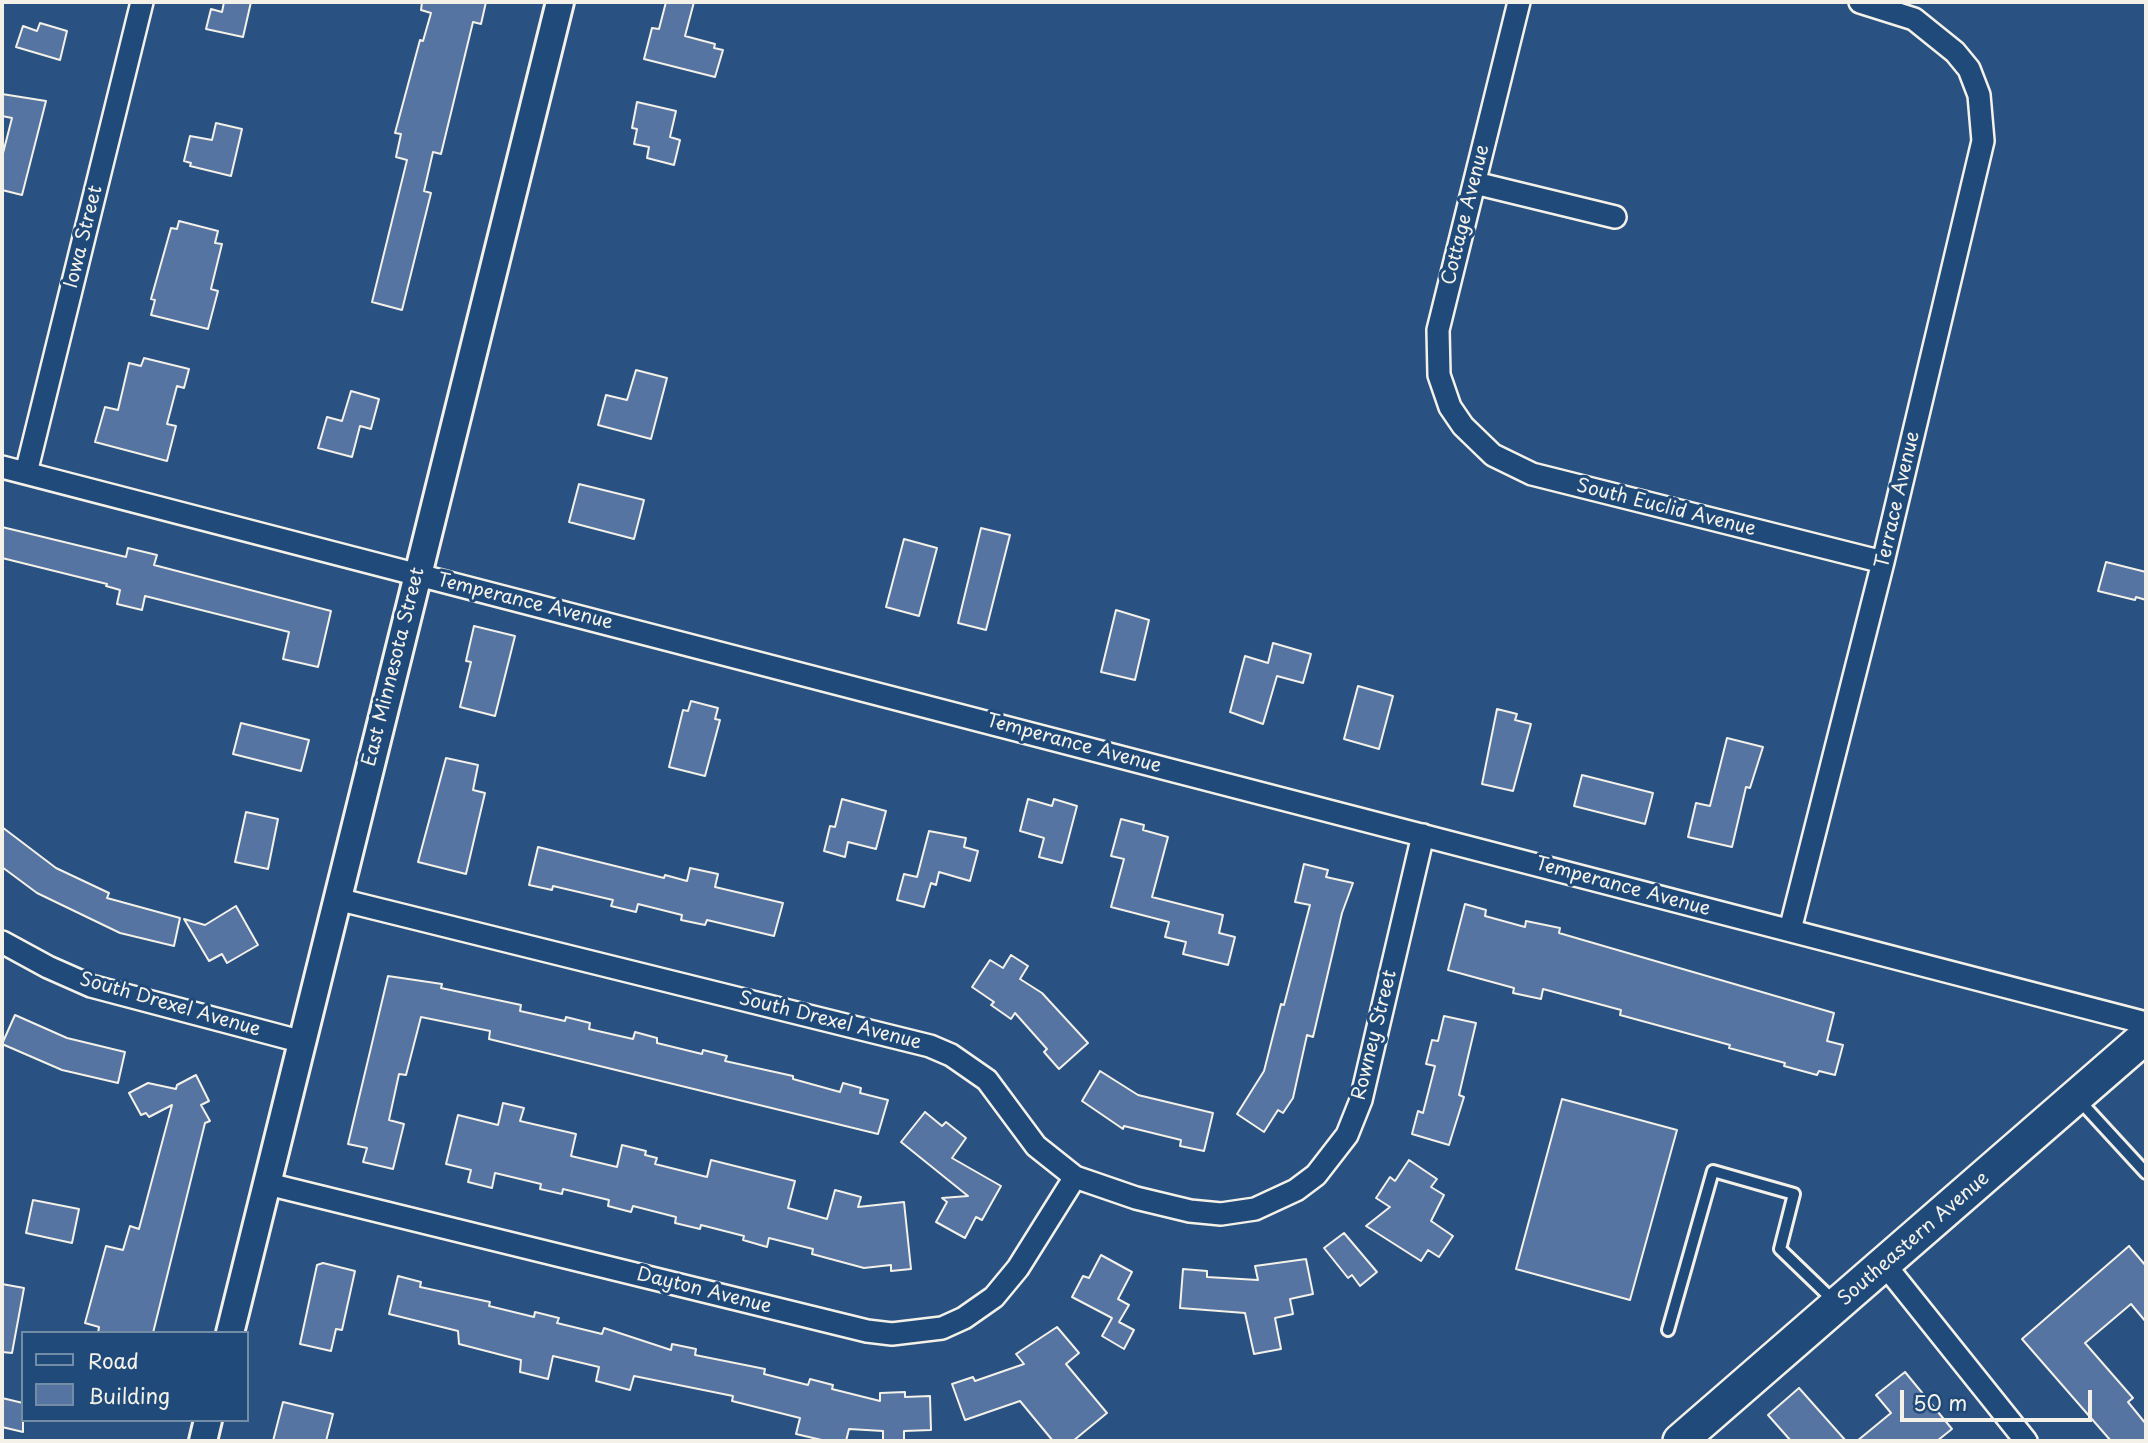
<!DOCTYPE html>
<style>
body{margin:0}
#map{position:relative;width:2148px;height:1443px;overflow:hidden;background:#295181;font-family:"Playpen Sans",sans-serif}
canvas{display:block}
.frame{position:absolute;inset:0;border:4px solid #f4f1e8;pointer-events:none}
.legend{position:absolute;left:21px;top:1331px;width:228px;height:91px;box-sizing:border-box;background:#1f4a7a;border:2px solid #748da6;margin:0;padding:9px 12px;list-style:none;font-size:21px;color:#f4f1e8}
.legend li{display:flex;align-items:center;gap:14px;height:35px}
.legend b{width:35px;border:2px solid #748da6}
.scale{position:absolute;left:1900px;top:1390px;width:192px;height:32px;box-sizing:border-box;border:4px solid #f4f1e8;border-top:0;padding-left:9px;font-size:21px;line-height:24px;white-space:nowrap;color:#f4f1e8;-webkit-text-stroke:5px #1f4a7a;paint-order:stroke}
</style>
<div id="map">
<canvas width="2148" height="1443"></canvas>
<div class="frame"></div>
<ul class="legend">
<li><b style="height:9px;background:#1f4a7a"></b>Road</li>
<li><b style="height:19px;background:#5674a2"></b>Building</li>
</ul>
<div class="scale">50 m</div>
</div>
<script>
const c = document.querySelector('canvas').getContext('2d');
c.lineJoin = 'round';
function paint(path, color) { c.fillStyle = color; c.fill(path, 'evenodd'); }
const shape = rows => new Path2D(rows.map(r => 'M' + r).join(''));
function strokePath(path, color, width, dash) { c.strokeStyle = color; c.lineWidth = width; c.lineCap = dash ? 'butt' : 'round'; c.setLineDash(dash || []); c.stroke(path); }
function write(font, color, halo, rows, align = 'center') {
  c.font = font + ' "Playpen Sans",sans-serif'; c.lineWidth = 6; c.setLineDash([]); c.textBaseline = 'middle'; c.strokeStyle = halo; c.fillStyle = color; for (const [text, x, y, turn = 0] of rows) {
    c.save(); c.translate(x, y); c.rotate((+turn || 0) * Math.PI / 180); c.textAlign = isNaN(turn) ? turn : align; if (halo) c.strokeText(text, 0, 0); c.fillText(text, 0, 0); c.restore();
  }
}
const building = shape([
 [224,2,251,2,243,37,206,29,211,9,222,12,224,2],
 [422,2,486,2,481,24,473,22,441,154,433,152,424,191,431,193,402,310,372,302,407,160,396,157,401,134,395,133,420,40,423,41,431,13,421,10,422,2],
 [666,2,694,2,685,36,715,44,714,48,723,50,715,77,644,59,652,28,659,29,666,2],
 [40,23,67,31,60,60,16,47,23,26,37,31,40,23],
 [2,94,46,101,22,195,2,190,2,157,12,118,2,116,2,94],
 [637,102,676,111,670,137,680,140,674,165,647,158,649,147,634,144,637,129,632,128,637,102],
 [216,123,242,129,231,176,190,166,191,163,184,161,190,136,212,140,216,123],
 [179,221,218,231,215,243,222,244,211,289,218,291,208,329,151,315,155,300,151,299,171,228,177,229,179,221],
 [144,358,189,369,184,388,177,386,167,424,176,426,167,461,95,442,105,407,118,410,129,363,141,366,144,358],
 [636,370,667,378,651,439,598,425,606,395,627,400,636,370],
 [351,391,379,399,371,429,360,426,352,457,318,448,327,417,342,421,351,391],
 [579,484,644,500,634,539,569,522,579,484],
 [2,527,126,557,128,548,157,555,154,565,331,611,318,667,283,659,289,632,145,596,142,610,117,604,120,590,106,586,107,584,2,558,2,527],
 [981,528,1010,535,986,630,958,623,981,528],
 [904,539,937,548,919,616,886,607,904,539],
 [2106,562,2146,572,2146,600,2136,597,2135,600,2098,591,2106,562],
 [1116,610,1149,620,1135,680,1101,672,1116,610],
 [474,626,515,636,495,716,460,707,471,662,466,661,474,626],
 [1273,643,1311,654,1303,683,1277,676,1263,724,1230,712,1245,656,1268,663,1273,643],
 [1358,686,1393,696,1379,749,1344,739,1358,686],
 [691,701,718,708,715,719,720,720,705,776,669,767,683,710,688,711,691,701],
 [1497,709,1517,714,1515,720,1531,724,1513,791,1482,784,1497,709],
 [241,723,309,740,301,771,233,754,241,723],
 [1727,738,1763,747,1750,788,1746,787,1732,847,1688,837,1696,803,1710,806,1727,738],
 [446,758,478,765,473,790,485,793,466,874,418,862,446,758],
 [1582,775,1653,793,1645,824,1574,806,1582,775],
 [842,799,886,811,876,849,848,842,845,857,824,851,830,826,835,827,842,799],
 [1028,799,1052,806,1054,799,1077,806,1062,863,1039,857,1044,838,1020,831,1028,799],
 [246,812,278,819,268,869,235,862,246,812],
 [1121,819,1144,825,1143,830,1168,837,1152,897,1223,915,1219,933,1235,937,1228,965,1183,954,1186,942,1165,937,1169,922,1111,907,1124,859,1111,856,1121,819],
 [2,827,56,868,109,893,107,898,180,918,174,946,120,933,37,893,2,867,2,827],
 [929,831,966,838,964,847,978,851,970,881,939,872,936,885,931,883,924,907,897,900,904,874,917,877,929,831],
 [538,847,664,878,665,875,687,881,690,868,718,874,715,887,783,903,774,936,707,920,705,925,681,920,682,915,638,904,636,912,611,906,613,900,553,886,552,890,529,885,538,847],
 [1304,864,1328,870,1326,877,1353,883,1342,913,1313,1037,1307,1035,1293,1098,1283,1113,1278,1110,1264,1132,1237,1114,1264,1071,1281,1004,1284,1005,1310,905,1295,902,1304,864],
 [1465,904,1486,910,1485,916,1525,927,1526,921,1560,928,1559,933,1834,1013,1827,1041,1843,1045,1835,1075,1819,1071,1817,1075,1784,1066,1785,1063,1729,1048,1730,1045,1620,1015,1621,1010,1543,989,1541,999,1513,993,1514,988,1448,970,1465,904],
 [236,906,258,945,227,963,222,954,209,961,184,919,205,925,236,906],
 [1011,955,1028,966,1020,979,1042,993,1088,1043,1059,1069,1044,1052,1047,1049,1015,1013,1011,1019,991,1005,994,1002,972,987,990,960,1003,968,1011,955],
 [388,976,442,984,441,988,521,1005,520,1011,565,1021,566,1017,590,1023,589,1029,633,1039,635,1032,657,1038,657,1043,702,1054,703,1050,727,1056,725,1061,793,1076,793,1079,840,1092,843,1083,861,1088,860,1093,888,1100,878,1134,489,1039,490,1031,421,1017,406,1075,399,1074,389,1120,404,1124,393,1169,363,1162,367,1148,348,1144,388,976],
 [15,1015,67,1038,125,1052,118,1083,62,1070,2,1044,15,1015],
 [1444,1016,1476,1023,1459,1095,1464,1097,1449,1145,1412,1134,1418,1111,1423,1113,1435,1066,1426,1064,1432,1040,1438,1041,1444,1016],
 [1100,1071,1138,1095,1213,1113,1204,1151,1180,1146,1181,1140,1124,1126,1123,1129,1082,1101,1100,1071],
 [196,1075,209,1101,201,1105,210,1121,205,1123,153,1333,98,1333,99,1327,85,1323,106,1246,123,1250,130,1226,139,1229,172,1105,149,1117,146,1113,141,1115,129,1093,148,1083,176,1089,177,1085,196,1075],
 [1562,1099,1677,1130,1630,1300,1516,1269,1562,1099],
 [503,1103,524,1108,520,1121,576,1134,571,1156,617,1167,622,1145,646,1151,645,1155,657,1158,655,1164,707,1177,711,1160,795,1181,788,1208,827,1219,835,1190,861,1197,858,1207,904,1202,911,1269,891,1271,891,1265,864,1268,812,1254,813,1249,769,1238,767,1247,743,1240,744,1236,701,1225,700,1229,675,1223,676,1217,633,1206,631,1212,608,1206,609,1200,563,1189,562,1194,540,1189,541,1184,495,1173,492,1188,468,1182,471,1170,446,1164,458,1115,498,1125,503,1103],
 [925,1112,942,1126,946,1122,966,1138,952,1158,1001,1186,982,1220,976,1217,965,1238,936,1222,947,1202,942,1198,968,1196,901,1142,925,1112],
 [1409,1160,1437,1179,1431,1187,1444,1195,1431,1221,1453,1236,1439,1257,1428,1250,1421,1261,1366,1226,1390,1207,1376,1198,1390,1177,1395,1181,1409,1160],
 [33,1200,79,1209,72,1243,26,1233,33,1200],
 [1344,1233,1377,1272,1360,1286,1352,1275,1348,1278,1324,1248,1344,1233],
 [2129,1246,2146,1266,2146,1322,2131,1304,2085,1343,2133,1398,2128,1402,2146,1424,2146,1441,2111,1441,2022,1339,2129,1246],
 [1101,1255,1132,1272,1118,1299,1129,1305,1119,1322,1134,1330,1124,1349,1102,1336,1112,1318,1072,1297,1083,1276,1089,1278,1101,1255],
 [1306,1259,1313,1294,1290,1299,1293,1314,1275,1318,1281,1349,1254,1354,1245,1313,1180,1308,1183,1269,1207,1271,1207,1277,1258,1280,1255,1266,1306,1259],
 [323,1263,355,1271,342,1330,336,1329,331,1351,300,1344,317,1265,323,1263],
 [398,1276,421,1282,420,1287,490,1302,489,1306,534,1317,535,1312,559,1318,557,1323,602,1334,604,1328,671,1350,672,1344,696,1349,695,1355,765,1369,764,1374,808,1385,810,1379,833,1385,832,1389,880,1401,880,1393,905,1392,905,1397,930,1396,931,1430,904,1431,904,1441,883,1441,883,1431,849,1429,846,1441,826,1441,796,1434,800,1418,732,1401,733,1396,634,1376,630,1390,596,1381,599,1367,553,1356,548,1379,520,1372,521,1360,459,1344,458,1331,389,1314,398,1276],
 [2,1284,24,1288,12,1353,2,1352,2,1284],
 [1057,1327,1079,1353,1066,1364,1107,1413,1073,1441,1053,1441,1020,1401,965,1420,952,1384,973,1377,975,1381,1024,1364,1016,1354,1057,1327],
 [1905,1372,1952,1429,1937,1441,1857,1441,1891,1413,1876,1395,1905,1372],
 [1799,1388,1846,1441,1791,1441,1768,1415,1799,1388],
 [2,1398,23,1403,23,1432,2,1427,2,1398],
 [283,1402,333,1414,326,1441,273,1441,283,1402]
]);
const service = shape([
 [2078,1099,2146,1173],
 [1668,1330,1713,1171,1794,1194,1780,1249,1834,1301]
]);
const minor = shape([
 [1519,2,1438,330,1439,375,1450,407,1463,426,1493,455,1532,474,1883,562],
 [1475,183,1615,217],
 [2,467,2146,1023],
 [26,473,142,2],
 [337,899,930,1046,951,1055,987,1080,1036,1146,1075,1177,1136,1198,1190,1211,1221,1214,1255,1209,1296,1190,1316,1175,1347,1135,1361,1100,1423,835],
 [1790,930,1883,562,1983,141,1979,95,1969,69,1955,52,1914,19,1860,2],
 [2,942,48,967,91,986,303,1042],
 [268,1184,867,1331,892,1334,942,1328,964,1318,994,1297,1018,1268,1075,1177],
 [1885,1265,2026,1441]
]);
const tertiary = shape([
 [230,1333,560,2],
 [203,1441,208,1420]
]);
const primary = shape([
 [1680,1441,2146,1036]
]);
const streetNames = [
 ["Cottage Avenue",1466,215,-76],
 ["Iowa Street",84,237,-76],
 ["Terrace Avenue",1898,500,-77],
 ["South Euclid Avenue",1666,508,14],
 ["Temperance Avenue",525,602,14],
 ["East Minnesota Street",394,667,-76],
 ["Temperance Avenue",1074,744,15],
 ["Temperance Avenue",1623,887,15],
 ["South Drexel Avenue",170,1005,16],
 ["South Drexel Avenue",830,1021,14],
 ["Rowney Street",1375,1035,-76],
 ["Southeastern Avenue",1914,1239,-41],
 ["Dayton Avenue",704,1291,14]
];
paint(building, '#5674a2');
strokePath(building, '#f4f1e8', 2);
strokePath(service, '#f4f1e8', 16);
strokePath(minor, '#f4f1e8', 26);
strokePath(tertiary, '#f4f1e8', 32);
strokePath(primary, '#f4f1e8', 38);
strokePath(service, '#1f4a7a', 10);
strokePath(minor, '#1f4a7a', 21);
strokePath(tertiary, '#1f4a7a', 26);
strokePath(primary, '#1f4a7a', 33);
write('19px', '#f4f1e8', '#1f4a7a', streetNames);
</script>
